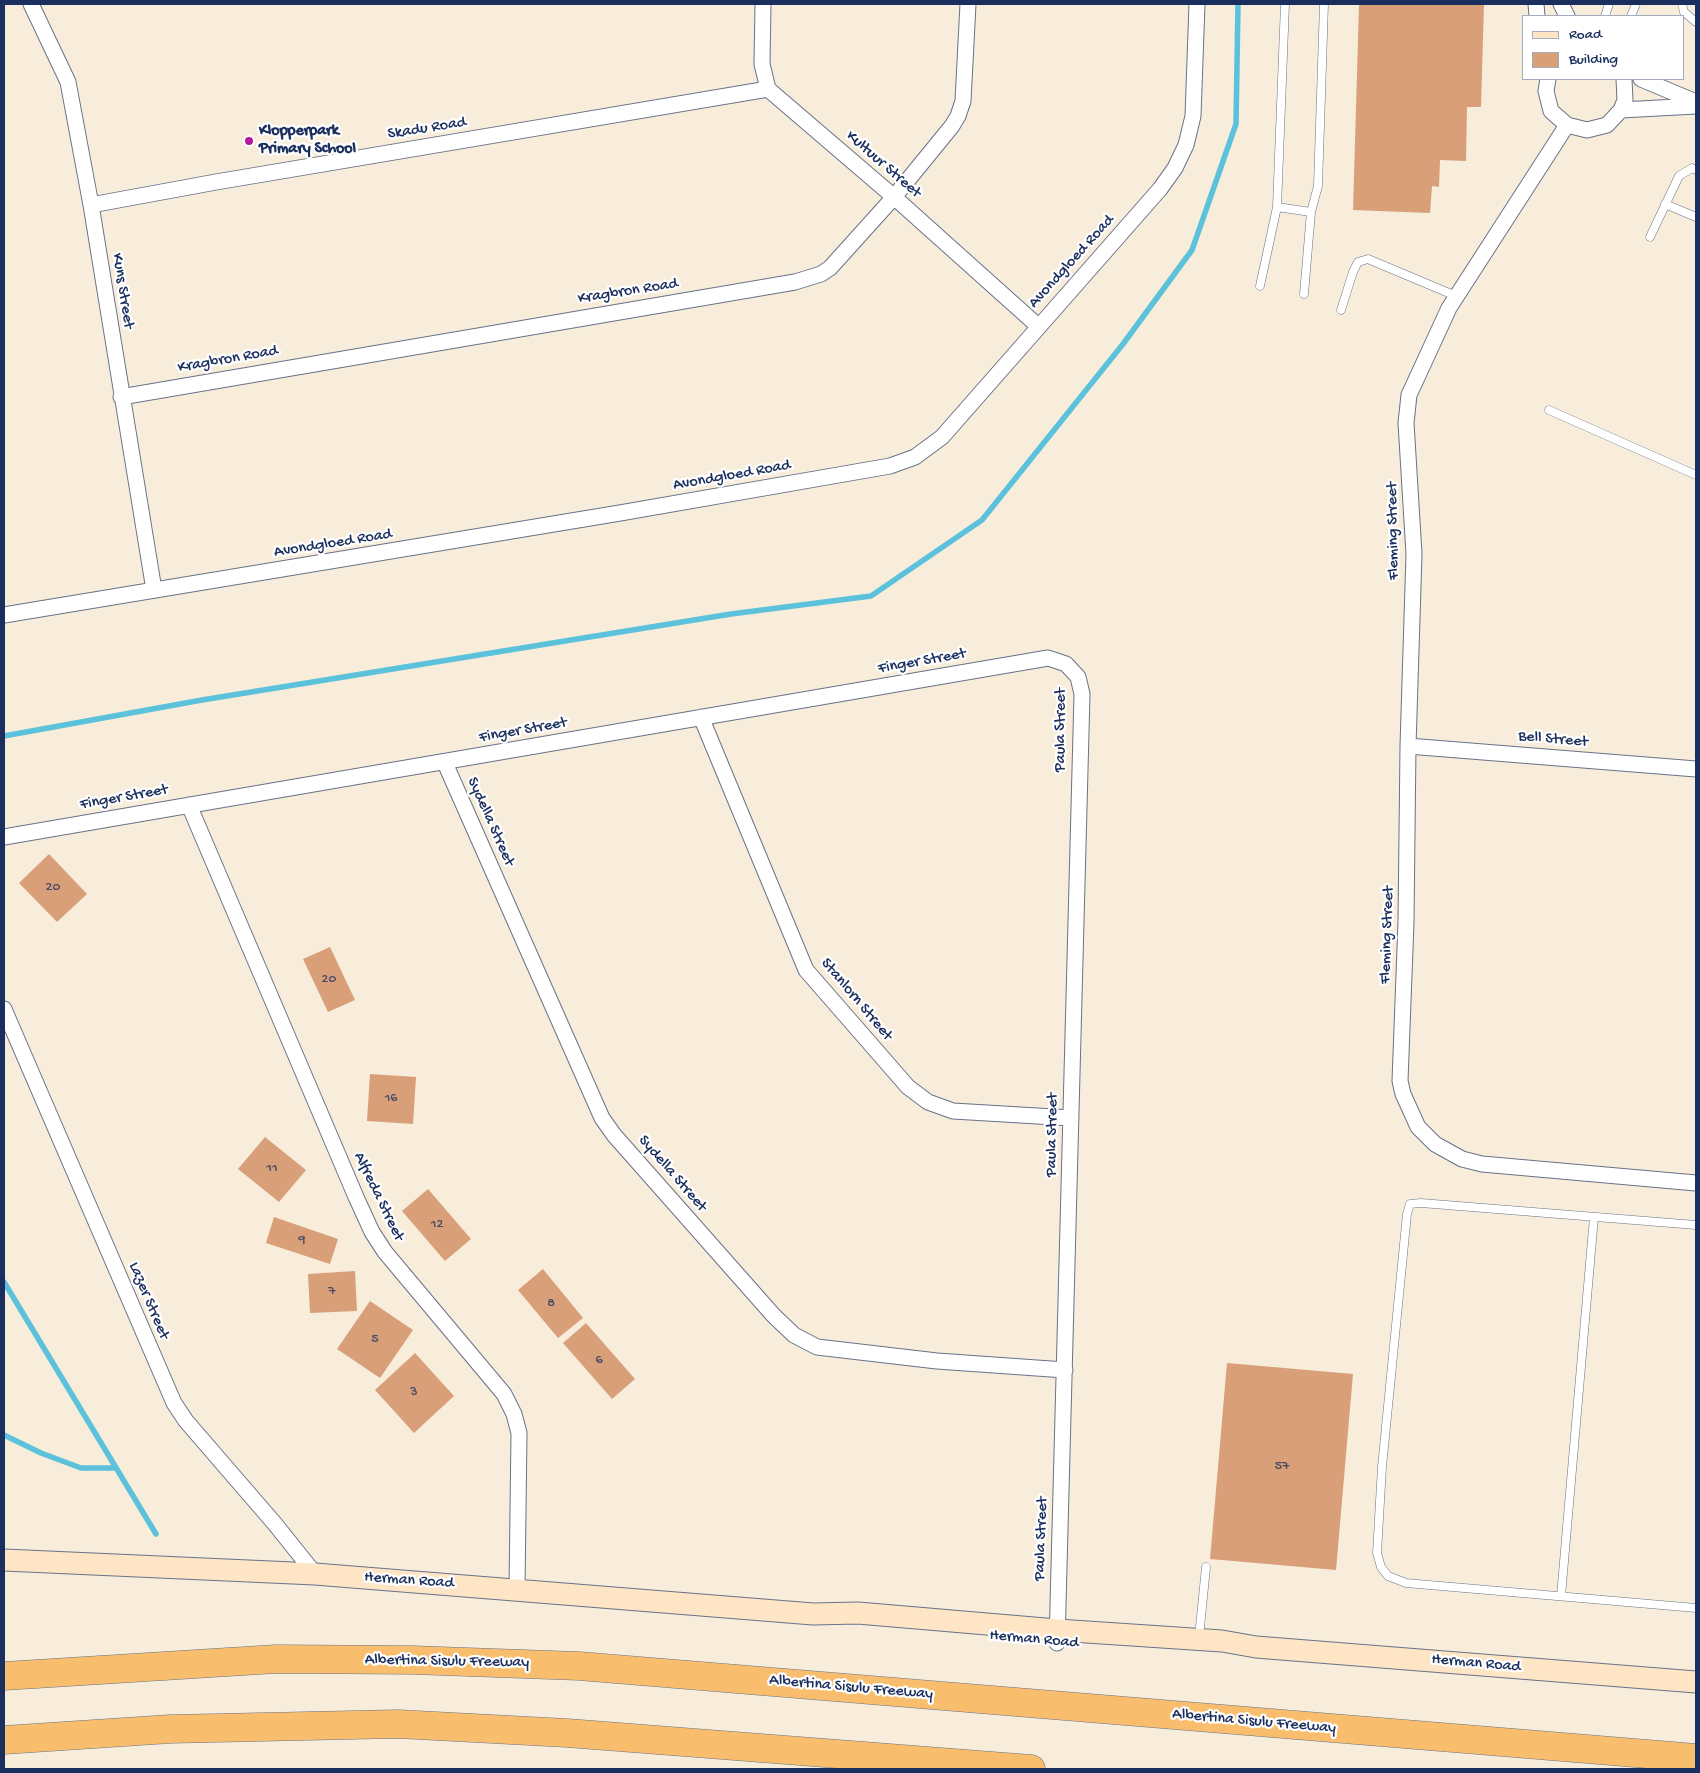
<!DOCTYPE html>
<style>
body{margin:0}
#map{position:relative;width:1700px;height:1773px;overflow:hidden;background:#f7edda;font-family:"Gochi Hand",sans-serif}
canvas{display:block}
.frame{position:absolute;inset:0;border:5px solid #1b2f5e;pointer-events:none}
.legend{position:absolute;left:1522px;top:15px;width:162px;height:65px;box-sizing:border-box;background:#fff;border:1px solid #a4acbf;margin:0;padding:6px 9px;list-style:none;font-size:15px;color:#1b2f5e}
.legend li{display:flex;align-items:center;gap:10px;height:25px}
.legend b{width:25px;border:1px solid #a4acbf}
</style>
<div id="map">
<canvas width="1700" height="1773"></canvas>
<div class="frame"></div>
<ul class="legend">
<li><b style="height:6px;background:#fde5c5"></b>Road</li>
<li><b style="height:14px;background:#d99f79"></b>Building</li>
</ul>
</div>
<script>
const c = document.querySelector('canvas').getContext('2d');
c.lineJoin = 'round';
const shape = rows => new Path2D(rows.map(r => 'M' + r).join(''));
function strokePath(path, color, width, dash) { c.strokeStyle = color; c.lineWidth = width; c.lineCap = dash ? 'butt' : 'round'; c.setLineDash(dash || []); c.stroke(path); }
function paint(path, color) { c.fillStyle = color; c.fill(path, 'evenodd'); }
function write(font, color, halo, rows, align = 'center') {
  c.font = font + ' "Gochi Hand",sans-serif'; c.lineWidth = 4.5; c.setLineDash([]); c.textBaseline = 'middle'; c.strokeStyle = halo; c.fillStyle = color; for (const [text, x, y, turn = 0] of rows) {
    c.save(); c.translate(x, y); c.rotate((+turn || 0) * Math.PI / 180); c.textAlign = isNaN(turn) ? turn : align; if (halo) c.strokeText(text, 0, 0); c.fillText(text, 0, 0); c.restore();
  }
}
const stream = shape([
 [4,736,202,700,731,614,871,596,982,520,1123,344,1192,250,1236,124,1238,4],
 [4,1282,156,1534],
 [4,1435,41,1453,81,1468,116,1468]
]);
const building = shape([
 [1359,4,1484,4,1481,107,1467,107,1466,161,1440,160,1439,187,1432,186,1430,213,1353,210],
 [49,854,87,894,57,922,19,883],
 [330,947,355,1000,328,1012,303,959],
 [370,1074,416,1077,413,1124,367,1121],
 [265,1137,306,1170,279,1202,238,1169],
 [428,1189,471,1239,445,1261,402,1211],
 [274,1217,338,1239,330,1264,266,1243],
 [543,1269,583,1318,558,1338,518,1290],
 [355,1271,357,1311,310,1313,308,1274],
 [370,1301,413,1330,380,1378,337,1349],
 [586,1323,635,1379,612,1399,563,1343],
 [415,1353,454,1396,414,1433,375,1390],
 [1227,1363,1353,1374,1336,1570,1210,1559]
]);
const lane = shape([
 [1682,4,1684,12,1696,22],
 [1605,16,1609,4],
 [1631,16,1636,4],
 [1665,204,1696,217],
 [1277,207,1311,212],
 [1650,237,1679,176,1692,168,1696,170],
 [1260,286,1277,207,1285,4],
 [1304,294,1311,212,1318,186,1324,4],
 [1341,310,1353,272,1358,262,1368,259,1456,296],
 [1549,410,1696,475],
 [1696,1225,1421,1203,1410,1204,1407,1214,1382,1467,1377,1553,1381,1567,1388,1576,1406,1583,1696,1608],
 [1561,1596,1594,1217],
 [1199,1637,1206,1567]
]);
const street = shape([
 [31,4,68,82,91,205,154,590],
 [763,4,762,64,768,89,894,197,1038,326],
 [1536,4,1537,16],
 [1561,4,1567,16],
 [1548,79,1546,91,1551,111,1567,125,1587,130,1607,125,1621,110,1625,100,1624,79],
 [1641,79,1696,102],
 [1621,110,1696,106],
 [1567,125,1449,308,1409,395,1406,423,1414,554,1408,746,1406,922,1400,1081,1403,1094,1418,1127,1435,1144,1462,1159,1482,1164,1696,1183],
 [91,205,216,182,768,89],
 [121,397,795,282,821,274,830,268,894,197,952,126,958,116,963,101,968,4],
 [4,615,620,513,890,466,915,457,942,437,1160,189,1175,168,1186,145,1193,116,1197,4],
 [701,717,806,970,908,1087,928,1102,953,1111,1071,1118],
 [1408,746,1696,769],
 [445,763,602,1118,614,1135,774,1316,794,1335,817,1347,937,1361,1065,1370],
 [189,805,356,1197,372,1232,385,1252,504,1394,514,1414,519,1433,517,1589],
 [4,837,1048,658,1066,664,1078,677,1082,694,1057,1643],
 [4,1009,174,1403,186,1421,275,1524,315,1574]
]);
const secondary = shape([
 [4,1560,315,1574,813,1614,858,1613,1057,1630,1222,1641,1256,1647,1696,1682]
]);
const highway = shape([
 [4,1676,276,1659,412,1660,579,1666,1696,1758],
 [4,1740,170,1729,398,1724,567,1733,1031,1769]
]);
const markers = [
 [249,141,5,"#b5179e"]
];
const numberNames = [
 ["20",53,888],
 ["20",329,980],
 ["16",391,1099],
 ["11",272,1169],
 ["12",437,1225],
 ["9",302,1241],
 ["7",332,1292],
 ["8",551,1304],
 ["5",375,1340],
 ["6",599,1361],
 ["3",414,1393],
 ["57",1282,1467]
];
const streetNames = [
 ["Skadu Road",427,129,-9],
 ["Kultuur Street",883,165,41],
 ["Avondgloed Road",1072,262,-48],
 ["Kuns Street",122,291,81],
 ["Kragbron Road",628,292,-9],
 ["Kragbron Road",228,360,-10],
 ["Avondgloed Road",732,476,-10],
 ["Fleming Street",1394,531,-91],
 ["Avondgloed Road",333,544,-9],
 ["Finger Street",922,662,-10],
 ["Paula Street",1062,730,-90],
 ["Finger Street",523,731,-10],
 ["Bell Street",1553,740,5],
 ["Finger Street",124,798,-10],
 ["Sydella Street",490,822,66],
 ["Fleming Street",1388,935,-88],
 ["Stanlorn Street",856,1000,50],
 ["Paula Street",1053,1135,-89],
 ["Sydella Street",672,1174,49],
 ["Alfreda Street",378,1197,64],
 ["Lazer Street",148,1301,67],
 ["Paula Street",1042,1539,-88],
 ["Herman Road",409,1581,4],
 ["Herman Road",1034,1640,5],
 ["Albertina Sisulu Freeway",447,1662,1],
 ["Herman Road",1476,1664,5],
 ["Albertina Sisulu Freeway",851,1688,5],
 ["Albertina Sisulu Freeway",1254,1722,5]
];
const poiNames = [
 ["Klopperpark",259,132],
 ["Primary School",259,150]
];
strokePath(stream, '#5cc1da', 5.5);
paint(building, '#d99f79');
strokePath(lane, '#687289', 9);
strokePath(street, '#687289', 17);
strokePath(secondary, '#687289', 23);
strokePath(highway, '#687289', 29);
strokePath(lane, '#fff', 8);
strokePath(street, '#fff', 15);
strokePath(secondary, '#fde5c5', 21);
strokePath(highway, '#f9be6d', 28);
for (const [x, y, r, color] of markers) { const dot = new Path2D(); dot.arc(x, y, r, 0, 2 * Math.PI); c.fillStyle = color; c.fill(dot); strokePath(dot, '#fff', 2); }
write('14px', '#4a4b65', null, numberNames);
write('16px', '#1b2f5e', '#fff', streetNames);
write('bold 16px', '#1b2f5e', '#fff', poiNames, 'left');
</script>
